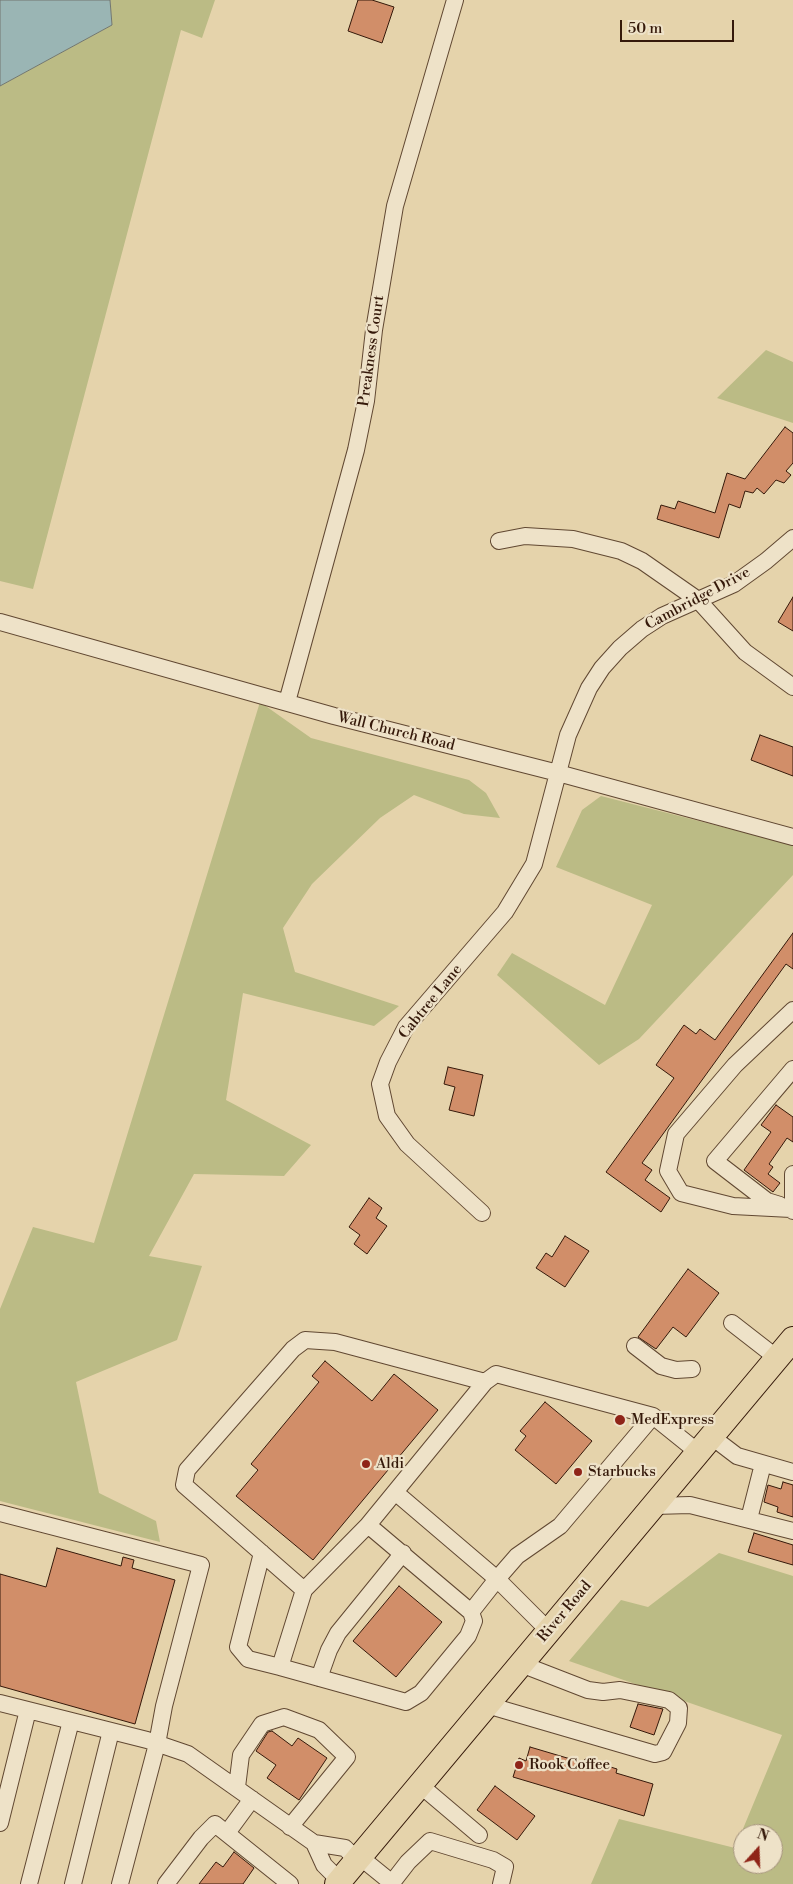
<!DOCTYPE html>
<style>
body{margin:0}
#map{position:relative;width:793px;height:1884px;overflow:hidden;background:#e5d3ab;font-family:"Libre Bodoni",serif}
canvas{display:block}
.north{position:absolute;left:733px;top:1824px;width:50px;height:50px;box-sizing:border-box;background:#eee2c8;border:1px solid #a4927c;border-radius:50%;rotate:20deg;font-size:14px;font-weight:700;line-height:20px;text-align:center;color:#35190a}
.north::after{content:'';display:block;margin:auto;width:18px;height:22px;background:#8f2418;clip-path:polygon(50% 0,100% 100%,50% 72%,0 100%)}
.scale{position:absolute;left:620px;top:20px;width:114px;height:22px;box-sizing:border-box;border:2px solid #35190a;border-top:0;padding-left:6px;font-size:15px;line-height:18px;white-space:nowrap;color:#35190a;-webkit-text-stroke:4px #eee2c8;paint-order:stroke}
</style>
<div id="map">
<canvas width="793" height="1884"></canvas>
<div class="north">N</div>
<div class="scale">50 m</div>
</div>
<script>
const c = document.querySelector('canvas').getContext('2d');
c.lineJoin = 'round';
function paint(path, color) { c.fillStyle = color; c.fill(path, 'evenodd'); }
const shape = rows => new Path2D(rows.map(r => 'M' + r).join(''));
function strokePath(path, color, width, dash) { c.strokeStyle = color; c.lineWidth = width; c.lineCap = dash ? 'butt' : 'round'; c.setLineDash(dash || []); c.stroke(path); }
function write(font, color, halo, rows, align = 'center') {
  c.font = font + ' "Libre Bodoni",serif'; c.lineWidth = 4.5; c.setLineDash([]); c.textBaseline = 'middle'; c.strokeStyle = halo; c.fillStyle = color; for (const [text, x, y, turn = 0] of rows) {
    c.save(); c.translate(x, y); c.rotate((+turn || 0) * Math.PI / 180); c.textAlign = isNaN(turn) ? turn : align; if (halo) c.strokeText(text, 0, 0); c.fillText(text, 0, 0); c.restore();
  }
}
const green = shape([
 [110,0,215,0,202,38,181,30,33,589,0,581,0,86,112,25],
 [766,350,793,362,793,423,717,398],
 [260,702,311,738,469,780,486,793,500,818,464,814,414,795,380,818,312,884,283,928,295,972,399,1006,374,1026,243,993,226,1100,311,1145,284,1176,194,1174,149,1256,202,1266,177,1340,76,1382,99,1493,156,1521,160,1542,0,1501,0,1309,33,1227,94,1243],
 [601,796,793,845,793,875,639,1039,599,1065,497,975,512,953,605,1005,652,905,556,867,582,810],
 [719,1553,793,1576,793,1884,591,1884,619,1819,735,1848,782,1735,569,1661,621,1600,648,1607],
 [743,1834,773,1834,773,1864,743,1864]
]);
const water = shape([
 [0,0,110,0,112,25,0,86,0,0]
]);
const building = shape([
 [358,0,372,0,394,7,382,43,348,31,358,0],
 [785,427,793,433,793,463,786,471,791,475,784,483,776,480,764,494,757,488,753,493,745,491,740,508,729,504,719,538,657,519,661,505,675,509,678,501,715,513,727,473,745,479,785,427],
 [793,597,793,631,778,622,793,597],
 [760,735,793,747,793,776,751,760,760,735],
 [793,933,793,969,786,964,642,1163,652,1170,645,1180,670,1198,661,1212,606,1172,674,1078,656,1065,684,1025,696,1034,700,1029,715,1040,793,933],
 [448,1067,483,1075,474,1116,449,1110,455,1087,444,1084,448,1067],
 [776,1105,793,1117,793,1142,787,1138,769,1164,773,1167,768,1174,780,1183,773,1192,744,1170,771,1132,761,1125,776,1105],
 [369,1198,382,1208,376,1218,387,1226,367,1254,354,1244,360,1235,349,1227,369,1198],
 [565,1236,589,1251,565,1287,536,1268,546,1253,552,1257,565,1236],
 [688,1269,719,1293,686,1337,673,1327,656,1349,638,1337,688,1269],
 [325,1361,372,1401,394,1374,438,1410,313,1560,236,1496,258,1470,251,1464,319,1382,312,1376,325,1361],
 [545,1402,592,1441,556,1484,515,1450,526,1436,520,1431,545,1402],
 [783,1482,793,1485,793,1517,777,1512,778,1507,764,1502,768,1485,781,1489,783,1482],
 [754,1533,793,1545,793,1565,748,1552,754,1533],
 [57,1548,121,1566,123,1557,134,1560,132,1568,175,1580,135,1724,0,1686,0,1574,46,1587,57,1548],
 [399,1586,442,1622,396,1677,353,1641,399,1586],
 [638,1704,663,1709,654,1735,630,1727,638,1704],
 [272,1731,292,1746,298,1738,327,1758,299,1800,267,1778,276,1765,256,1751,268,1732,272,1731],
 [530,1747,584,1763,585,1759,617,1769,616,1773,653,1784,644,1816,513,1777,519,1758,526,1761,530,1747],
 [495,1786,535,1816,517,1840,477,1810,495,1786],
 [234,1852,254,1868,243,1884,199,1884,216,1862,223,1867,234,1852]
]);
const minor = shape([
 [499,541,525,536,573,539,621,551,642,561,698,600,745,652,793,687],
 [0,622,334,716,558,773,793,837],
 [287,702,356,450,366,401,374,330,395,206,455,0],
 [793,1174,793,1211],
 [780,1205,767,1201,715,1161,793,1069],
 [791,1209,733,1206,681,1193,668,1171,676,1134,735,1065,793,1010],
 [482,1213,407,1144,387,1116,380,1084,388,1062,406,1027,505,912,534,864,568,735,589,688,602,668,620,648,642,629,662,616,734,584,766,561,793,538],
 [732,1323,777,1358],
 [635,1346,661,1366,676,1370,692,1369],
 [485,1382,335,1342,305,1340,293,1349,187,1470,184,1485,304,1590,280,1667,406,1702,421,1693,468,1636,474,1621,471,1612,497,1579,517,1556,560,1526,653,1416],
 [712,1437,737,1456,793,1472],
 [654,1506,690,1505,793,1531],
 [0,1513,201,1565,164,1706,157,1744,120,1884],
 [749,1519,763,1464],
 [368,1525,395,1492],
 [262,1553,238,1647,248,1659,280,1667],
 [304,1590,368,1525,471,1612],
 [549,1631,497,1579,395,1492,485,1382,496,1374,653,1416,699,1453],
 [319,1678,329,1650,338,1633,403,1553],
 [0,1703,147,1740,188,1754,314,1843,345,1848,357,1860],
 [487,1705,655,1754,663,1752,678,1723,679,1708,669,1700,620,1690,603,1692,588,1690,521,1664],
 [420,1785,479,1835],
 [237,1787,241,1755,262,1724,284,1717,319,1730,347,1757,290,1827],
 [0,1823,28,1710],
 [227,1833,252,1799],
 [314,1843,324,1865,340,1881],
 [360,1857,392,1883],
 [29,1884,71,1721],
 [73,1884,111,1731],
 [166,1884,201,1838,215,1824,290,1884],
 [391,1884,408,1862,430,1841,493,1860,505,1867,501,1884]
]);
const highway = shape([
 [337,1884,793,1339]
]);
const markers = [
 [620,1420,6,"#8f2418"],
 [366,1464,5,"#8f2418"],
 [578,1472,5,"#8f2418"],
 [519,1765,5,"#8f2418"]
];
const streetNames = [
 ["Preakness Court",372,351,-82],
 ["Cambridge Drive",698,599,-28],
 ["Wall Church Road",396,732,14],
 ["Cabtree Lane",431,1002,-51],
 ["River Road",565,1612,-50]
];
const poiNames = [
 ["MedExpress",631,1420],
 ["Aldi",376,1464],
 ["Starbucks",588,1472],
 ["Rook Coffee",529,1765]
];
paint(green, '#bbbb85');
paint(water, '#9ab5b4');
strokePath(water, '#727770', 1);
paint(building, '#d18e69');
strokePath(building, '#35190a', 1);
strokePath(minor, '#614832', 18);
strokePath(highway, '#35190a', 26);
strokePath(minor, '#eee2c8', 16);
strokePath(highway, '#e5d3ab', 24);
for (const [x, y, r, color] of markers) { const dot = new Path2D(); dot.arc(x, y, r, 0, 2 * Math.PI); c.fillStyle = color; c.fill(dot); strokePath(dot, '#eee2c8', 2); }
write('15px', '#35190a', '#eee2c8', streetNames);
write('15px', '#35190a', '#eee2c8', poiNames, 'left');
</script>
